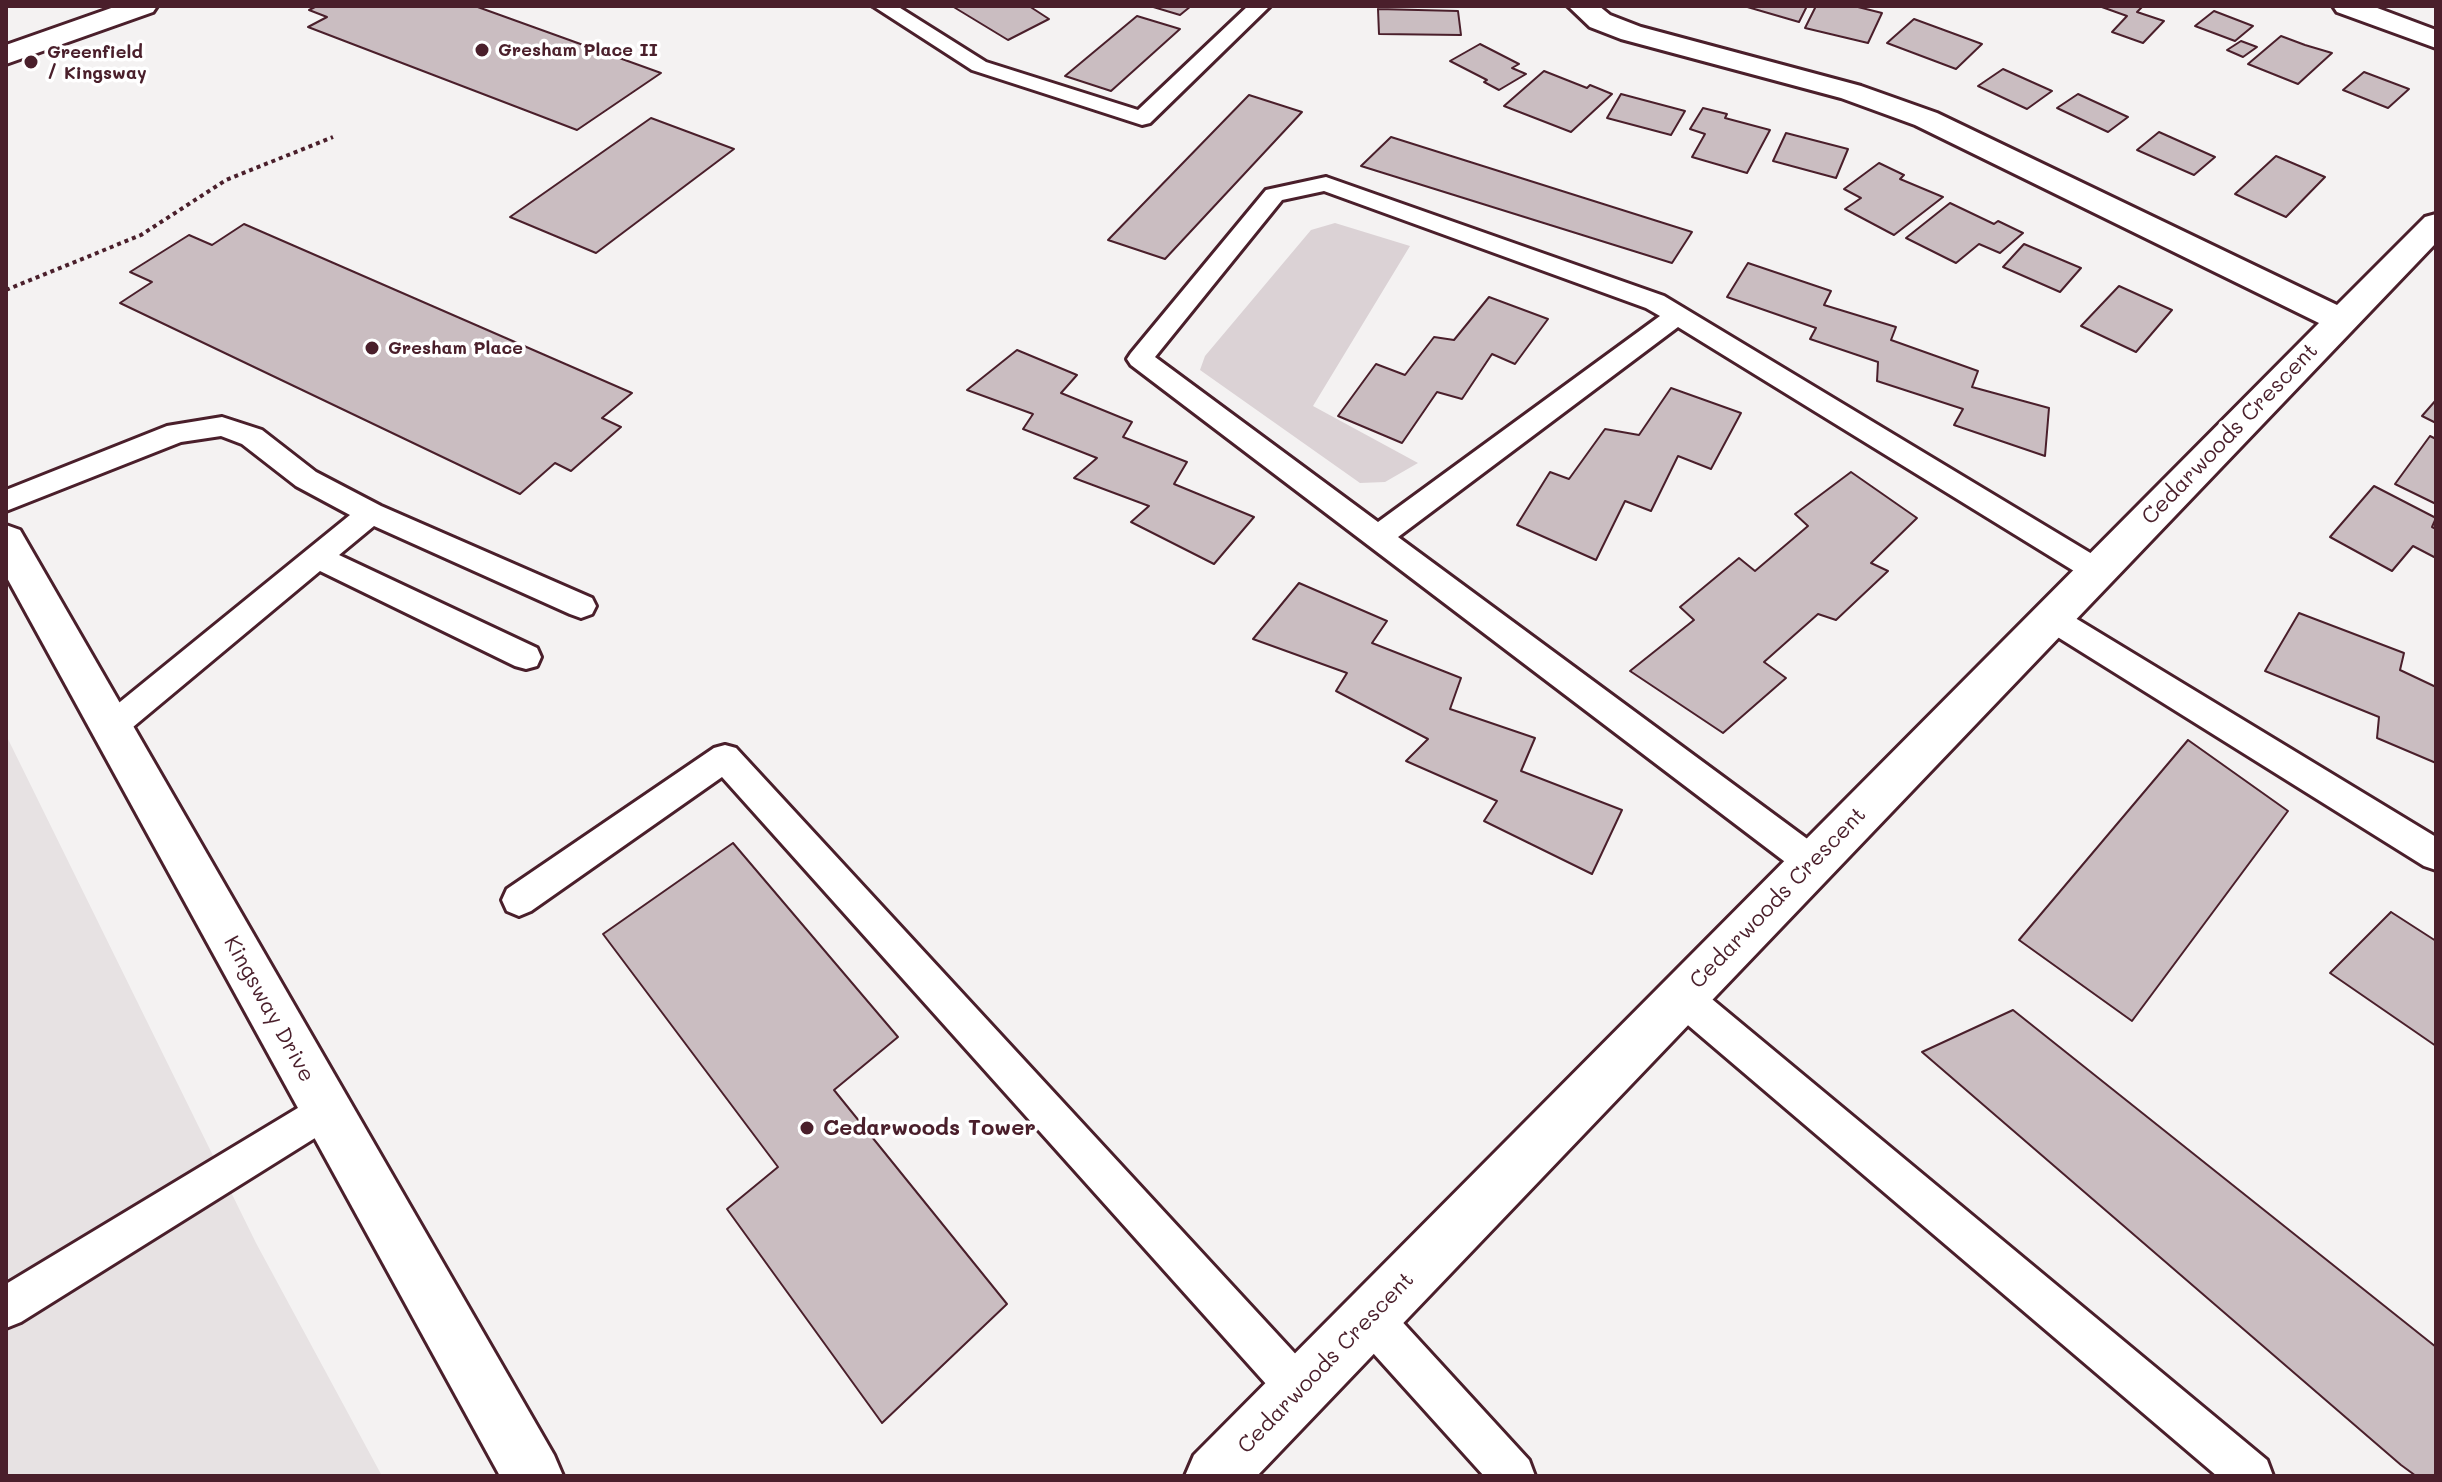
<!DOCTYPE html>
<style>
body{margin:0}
#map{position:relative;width:2442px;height:1482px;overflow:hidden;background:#f4f2f2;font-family:Mali,sans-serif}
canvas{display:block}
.frame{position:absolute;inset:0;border:8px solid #4a1f2b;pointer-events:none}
</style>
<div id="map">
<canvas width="2442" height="1482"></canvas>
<div class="frame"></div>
</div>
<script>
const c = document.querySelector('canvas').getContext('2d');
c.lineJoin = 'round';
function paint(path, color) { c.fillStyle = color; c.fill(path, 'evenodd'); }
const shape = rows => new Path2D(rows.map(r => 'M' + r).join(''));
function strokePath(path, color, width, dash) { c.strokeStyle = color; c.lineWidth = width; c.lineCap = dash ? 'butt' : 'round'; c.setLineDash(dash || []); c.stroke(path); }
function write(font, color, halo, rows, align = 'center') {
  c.font = font + ' Mali,sans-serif'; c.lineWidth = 7; c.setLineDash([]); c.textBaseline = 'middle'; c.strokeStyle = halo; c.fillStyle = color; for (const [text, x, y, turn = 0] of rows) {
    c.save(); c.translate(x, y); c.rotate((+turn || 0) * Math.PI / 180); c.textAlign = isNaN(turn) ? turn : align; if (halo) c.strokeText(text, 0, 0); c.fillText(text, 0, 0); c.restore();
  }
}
const built = shape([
 [6,735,256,1243,382,1476,6,1476]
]);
const green = shape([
 [1335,223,1410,246,1313,406,1418,463,1385,482,1360,483,1200,370,1205,356,1311,230]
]);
const building = shape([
 [317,6,475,6,661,73,577,130,308,27,327,17,309,10,317,6],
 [952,6,1029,6,1049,19,1008,40,952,6],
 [1150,6,1191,6,1180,15,1150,6],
 [1744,6,1807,6,1799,22,1744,6],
 [1816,6,1854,6,1882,13,1868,43,1805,28,1816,6],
 [2099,6,2143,6,2137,12,2164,21,2143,43,2112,32,2127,16,2099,6],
 [1378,9,1458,11,1461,35,1379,34,1378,9],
 [2214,11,2253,26,2235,41,2195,26,2214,11],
 [1137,16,1180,29,1111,91,1065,76,1137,16],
 [1914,19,1982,44,1956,69,1887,43,1914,19],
 [2281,36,2305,45,2332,53,2298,84,2248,64,2281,36],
 [2241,41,2257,47,2243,57,2227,50,2241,41],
 [1480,44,1519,64,1512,68,1526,74,1499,90,1484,82,1487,80,1450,61,1480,44],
 [2003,69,2052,91,2027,109,1978,86,2003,69],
 [1544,71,1587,88,1590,85,1612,94,1571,132,1504,106,1544,71],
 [2364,72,2409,89,2388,108,2343,90,2364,72],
 [1621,94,1685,111,1671,135,1607,118,1621,94],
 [2078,94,2128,117,2108,132,2057,108,2078,94],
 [1249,95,1302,112,1165,259,1108,240,1249,95],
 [1703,108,1727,114,1725,118,1770,130,1747,173,1692,157,1705,134,1690,129,1703,108],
 [651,118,734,149,596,253,510,217,651,118],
 [2159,132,2215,157,2194,175,2137,150,2159,132],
 [1786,133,1848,149,1836,178,1773,161,1786,133],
 [1391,137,1692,232,1672,263,1361,166,1391,137],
 [2276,156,2325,177,2286,217,2235,194,2276,156],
 [1879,163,1904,175,1900,179,1943,197,1894,235,1845,209,1861,198,1844,189,1879,163],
 [1950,203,1994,224,1998,221,2023,233,2000,253,1979,244,1956,263,1906,238,1950,203],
 [244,224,632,393,602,418,621,427,571,471,555,463,520,494,120,303,152,282,130,272,189,235,212,245,244,224],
 [2024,244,2081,268,2060,292,2003,267,2024,244],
 [1748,263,1831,291,1824,305,1896,327,1891,340,1978,371,1972,387,2049,408,2045,456,1954,425,1963,409,1877,381,1878,362,1810,339,1816,328,1727,297,1748,263],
 [2119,286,2172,310,2136,352,2081,326,2119,286],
 [1489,297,1548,319,1515,364,1492,354,1462,399,1437,392,1402,443,1338,416,1376,364,1405,375,1434,337,1454,340,1489,297],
 [1017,350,1077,375,1061,393,1132,422,1123,437,1187,462,1174,484,1254,517,1214,564,1131,522,1149,506,1074,478,1097,458,1023,429,1033,414,967,390,1017,350],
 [1671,388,1741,413,1711,469,1678,456,1651,511,1625,501,1596,560,1517,525,1550,472,1569,479,1605,429,1639,435,1671,388],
 [2436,400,2436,423,2422,416,2436,400],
 [2430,436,2436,439,2436,504,2395,484,2430,436],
 [1851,472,1917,518,1871,563,1888,571,1836,620,1818,614,1764,662,1786,678,1723,733,1630,671,1694,620,1680,607,1739,558,1755,571,1808,526,1795,514,1851,472],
 [2374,486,2436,518,2432,527,2436,529,2436,558,2413,546,2392,571,2330,537,2374,486],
 [1299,583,1387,621,1372,643,1461,678,1450,709,1535,738,1521,771,1622,810,1592,874,1484,821,1497,801,1406,761,1428,739,1336,691,1347,673,1253,639,1299,583],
 [2299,613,2404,653,2400,670,2436,687,2436,763,2377,738,2379,717,2265,671,2299,613],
 [2188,740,2288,811,2132,1021,2019,940,2188,740],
 [733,843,898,1037,834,1090,1007,1304,882,1423,727,1209,778,1167,603,934,733,843],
 [2391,912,2436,941,2436,1046,2330,973,2391,912],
 [2013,1010,2436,1347,2436,1476,2416,1476,2401,1465,1922,1052,2013,1010]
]);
const path = shape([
 [6,290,141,235,226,180,333,137]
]);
const lane = shape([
 [873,6,897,6,986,62,1138,110,1248,6,1270,6,1150,123,1142,125,972,70,873,6],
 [1326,177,1664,296,2107,563,2112,571,2107,579,2097,582,2087,579,1678,327,1398,537,1825,852,1830,863,1825,874,1813,878,1801,874,1131,365,1127,359,1131,353,1266,190,1326,177],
 [1324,191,1646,308,1660,316,1378,522,1155,357,1282,200,1324,191],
 [222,417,262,430,316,472,381,506,592,598,596,606,592,614,581,618,570,614,374,526,339,555,537,648,541,657,537,666,526,669,515,666,320,571,121,737,110,741,99,737,94,728,99,719,350,515,296,486,242,444,221,436,181,442,6,511,6,490,167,426,222,417],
 [2051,606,2062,610,2436,837,2436,870,2424,866,2040,626,2036,618,2040,610,2051,606],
 [725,745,736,748,1314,1374,1320,1389,1314,1404,1299,1410,1284,1404,722,777,531,911,519,916,507,911,502,900,507,889,714,748,725,745],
 [1682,980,1695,985,2267,1460,2273,1476,2217,1476,1669,1009,1664,997,1669,985,1682,980],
 [326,1091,339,1097,345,1110,339,1123,21,1322,6,1328,6,1284,326,1091],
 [1370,1297,1385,1303,1529,1460,1535,1476,1484,1476,1355,1333,1349,1318,1355,1303,1370,1297]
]);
const street = shape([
 [117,6,157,6,153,12,6,64,6,45,117,6],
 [1568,6,1599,6,1610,15,1641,27,1861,86,1937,113,2337,305,2425,217,2436,214,2436,243,1257,1476,1185,1476,1194,1455,2319,323,1915,125,1841,98,1621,39,1590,27,1568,6],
 [2333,6,2372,6,2436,30,2436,48,2337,12,2333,6]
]);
const secondary = shape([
 [6,525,20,530,554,1455,563,1476,500,1476,6,576,6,525]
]);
const markers = [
 [482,50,8,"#4a1f2b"],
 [31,62,8,"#4a1f2b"],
 [372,348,8,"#4a1f2b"],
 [807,1128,8,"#4a1f2b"]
];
const farPoinames = [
 ["Gresham Place II",498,50],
 ["Greenfield",47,52],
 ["/ Kingsway",47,73],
 ["Gresham Place",388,348]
];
const streetNames = [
 ["Cedarwoods Crescent",2230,434,-46],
 ["Cedarwoods Crescent",1778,898,-46],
 ["Kingsway Drive",269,1009,61],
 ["Cedarwoods Crescent",1326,1363,-46]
];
const poiNames = [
 ["Cedarwoods Tower",823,1128]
];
paint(built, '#e7e2e3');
paint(green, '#dbd2d5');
paint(building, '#cabdc1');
strokePath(building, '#4a1f2b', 2);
strokePath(lane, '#4a1f2b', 6);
strokePath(street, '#4a1f2b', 6);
strokePath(secondary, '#4a1f2b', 6);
strokePath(path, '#4a1f2b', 4, [4, 4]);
paint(lane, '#fff');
paint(street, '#fff');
paint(secondary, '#fff');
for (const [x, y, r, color] of markers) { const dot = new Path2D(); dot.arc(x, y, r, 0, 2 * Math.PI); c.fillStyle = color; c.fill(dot); strokePath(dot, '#fff', 3); }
write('bold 18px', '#4a1f2b', '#fff', farPoinames, 'left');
write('22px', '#4a1f2b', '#fff', streetNames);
write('bold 22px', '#4a1f2b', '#fff', poiNames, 'left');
</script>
